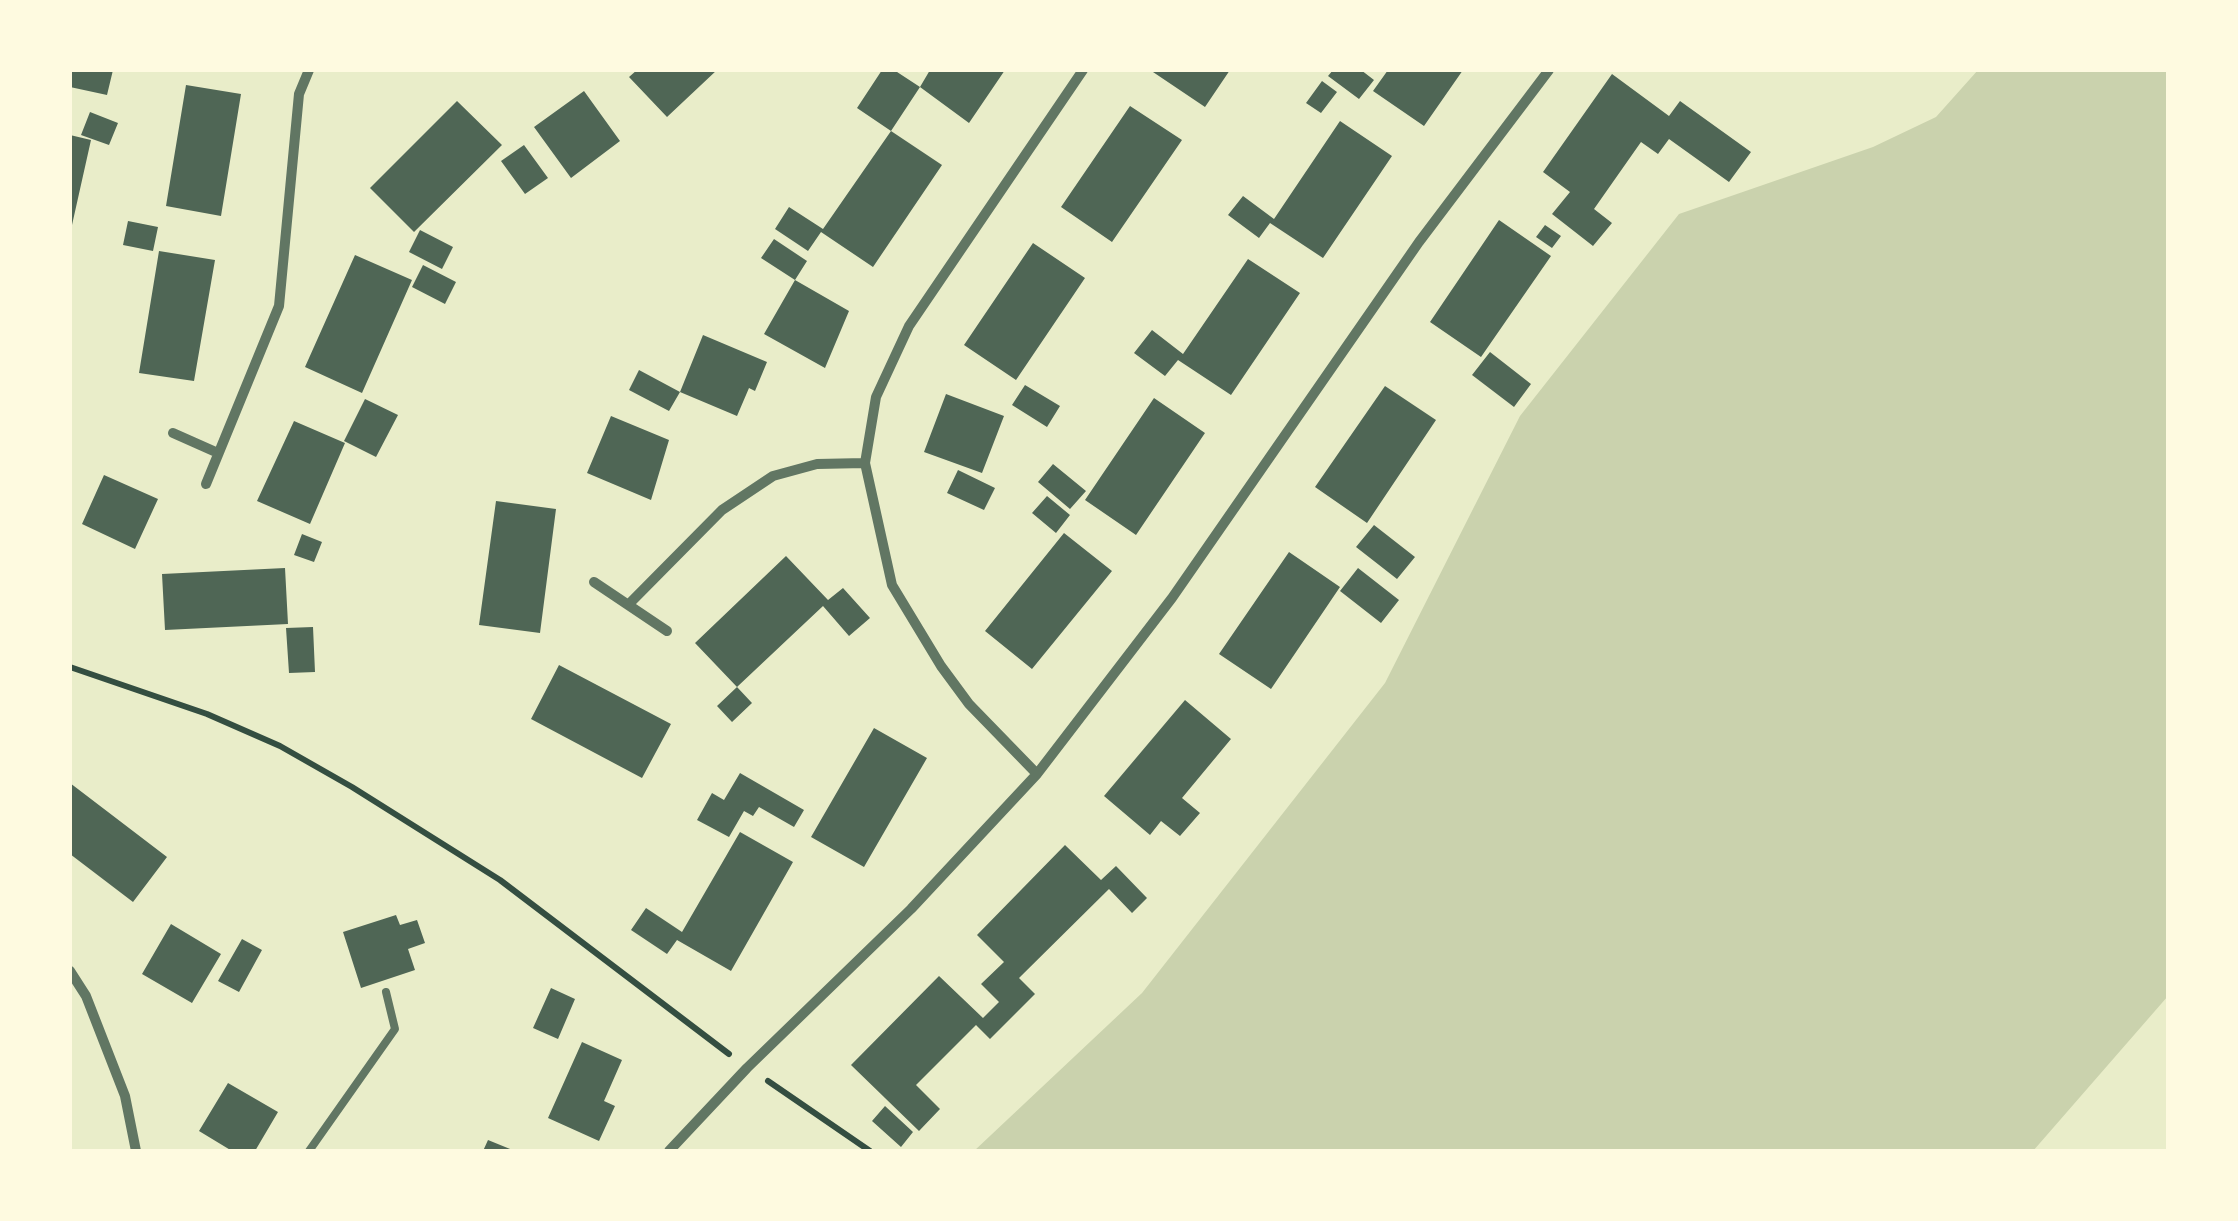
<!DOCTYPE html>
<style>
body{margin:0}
#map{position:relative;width:2238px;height:1221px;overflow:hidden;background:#e9edc9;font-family:Mulish,sans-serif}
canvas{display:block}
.frame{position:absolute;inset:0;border:72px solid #fefae0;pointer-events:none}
</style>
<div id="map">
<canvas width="2238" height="1221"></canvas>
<div class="frame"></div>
</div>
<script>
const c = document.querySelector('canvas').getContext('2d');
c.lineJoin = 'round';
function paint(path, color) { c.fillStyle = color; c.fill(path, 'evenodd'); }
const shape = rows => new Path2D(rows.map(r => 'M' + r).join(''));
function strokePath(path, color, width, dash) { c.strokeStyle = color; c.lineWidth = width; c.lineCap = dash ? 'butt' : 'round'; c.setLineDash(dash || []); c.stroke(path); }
const green = shape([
 [1978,70,2168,70,2168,996,2033,1151,974,1151,1142,993,1385,683,1520,416,1679,214,1873,147,1936,117]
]);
const building = shape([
 [70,70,113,70,107,95,70,87],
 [637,70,717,70,667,117,629,77],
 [882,70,894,70,920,87,930,70,1005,70,969,123,920,87,891,131,857,108],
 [1150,70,1230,70,1205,107],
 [1333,70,1361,70,1374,80,1359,99,1328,76],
 [1388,70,1463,70,1424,126,1373,91],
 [1612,74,1669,116,1680,101,1751,152,1729,182,1669,139,1658,154,1641,142,1594,209,1612,223,1593,246,1552,214,1570,192,1543,172],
 [1322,81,1337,92,1321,113,1306,103],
 [186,85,241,94,221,216,166,206],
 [584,91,620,141,571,178,534,127],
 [457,101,502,145,414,232,370,188],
 [1130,106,1182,140,1112,242,1061,207],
 [90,112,118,123,109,145,81,135],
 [1340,121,1392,156,1323,258,1270,223,1259,238,1228,215,1243,196,1274,219],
 [891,131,942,165,873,267,821,232,808,251,775,229,789,207,823,229],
 [70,135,91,140,72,225,70,225],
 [524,145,548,178,525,194,501,161],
 [1499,220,1551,256,1481,357,1430,322],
 [128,221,158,227,153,251,123,245],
 [1545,225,1561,236,1552,248,1536,237],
 [420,230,453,247,442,269,409,252],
 [774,239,807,261,795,280,761,258],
 [1033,243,1085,278,1016,380,964,345],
 [159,251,215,260,194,381,139,373],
 [355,255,412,280,362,393,305,367],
 [1248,259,1300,293,1231,395,1178,360,1165,376,1134,353,1152,330,1183,354],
 [423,265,456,282,445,304,412,287],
 [795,280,849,311,825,368,764,334],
 [703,335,767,362,755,391,749,388,737,416,680,392],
 [1490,352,1531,384,1514,407,1472,375],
 [639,370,680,392,669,411,629,390],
 [1025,385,1060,406,1047,427,1012,405],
 [1385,386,1436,420,1367,523,1315,487],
 [946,394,1004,416,982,473,924,452],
 [1154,398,1205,433,1136,535,1085,500],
 [365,399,398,415,376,457,344,441],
 [611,416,669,440,651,500,587,473],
 [294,421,345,443,310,524,257,501],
 [1053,464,1086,491,1070,509,1038,482],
 [958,470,995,488,984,510,947,493],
 [104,475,158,499,135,549,82,524],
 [1047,496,1070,515,1056,533,1032,513],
 [496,501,556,509,540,633,479,625],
 [1374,525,1415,557,1397,579,1356,547],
 [1064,533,1112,571,1032,669,985,631],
 [302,534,322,542,314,562,294,555],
 [1289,552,1340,587,1271,689,1219,654],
 [786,556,828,600,843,588,870,618,849,636,823,606,737,687,695,643],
 [285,568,288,624,165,630,162,574],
 [1358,568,1399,600,1381,623,1340,591],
 [313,627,315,672,289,673,286,628],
 [559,665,671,724,642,778,531,719],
 [737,687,752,703,732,722,717,706],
 [1185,700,1231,739,1182,798,1200,813,1180,836,1161,821,1150,835,1104,796],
 [874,728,927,758,864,867,811,837],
 [740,773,804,810,794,827,759,807,753,816,744,811,729,837,697,820,712,793,724,800],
 [70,783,167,857,133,902,70,854],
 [740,832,793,862,731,971,677,940,667,954,631,930,646,908,682,932],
 [1065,845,1101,880,1116,866,1147,898,1132,913,1109,889,1019,978,1035,994,990,1039,976,1025,916,1085,940,1109,919,1131,851,1065,939,976,983,1018,999,1002,981,984,1004,962,977,935],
 [396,915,400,925,417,920,425,943,408,949,415,970,361,988,343,932],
 [171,924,221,954,192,1003,142,974],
 [242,939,262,950,239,992,218,981],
 [551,988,575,999,558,1039,533,1028],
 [582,1042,622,1060,604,1101,615,1106,599,1141,548,1118],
 [228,1083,278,1112,255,1151,232,1151,199,1131],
 [885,1106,913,1132,901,1147,872,1121],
 [488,1140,515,1151,483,1151]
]);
const path = shape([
 [70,667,207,714,280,746,352,787,500,880,729,1054],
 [768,1081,870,1151]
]);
const service = shape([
 [309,1151,395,1029,386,992]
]);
const minor = shape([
 [173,433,218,453],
 [206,484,279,306,299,94,309,70],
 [594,582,667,631],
 [628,605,722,510,773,476,817,464,865,463],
 [1037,774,969,704,941,666,892,585,865,463,876,397,909,326,1083,70],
 [70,971,86,996,125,1096,136,1151],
 [669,1151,747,1068,911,909,1037,774,1172,598,1419,242,1549,70]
]);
paint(green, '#cad2ad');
paint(building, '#4f6655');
strokePath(path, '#344e41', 6);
strokePath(service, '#617663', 8);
strokePath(minor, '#617663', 10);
</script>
